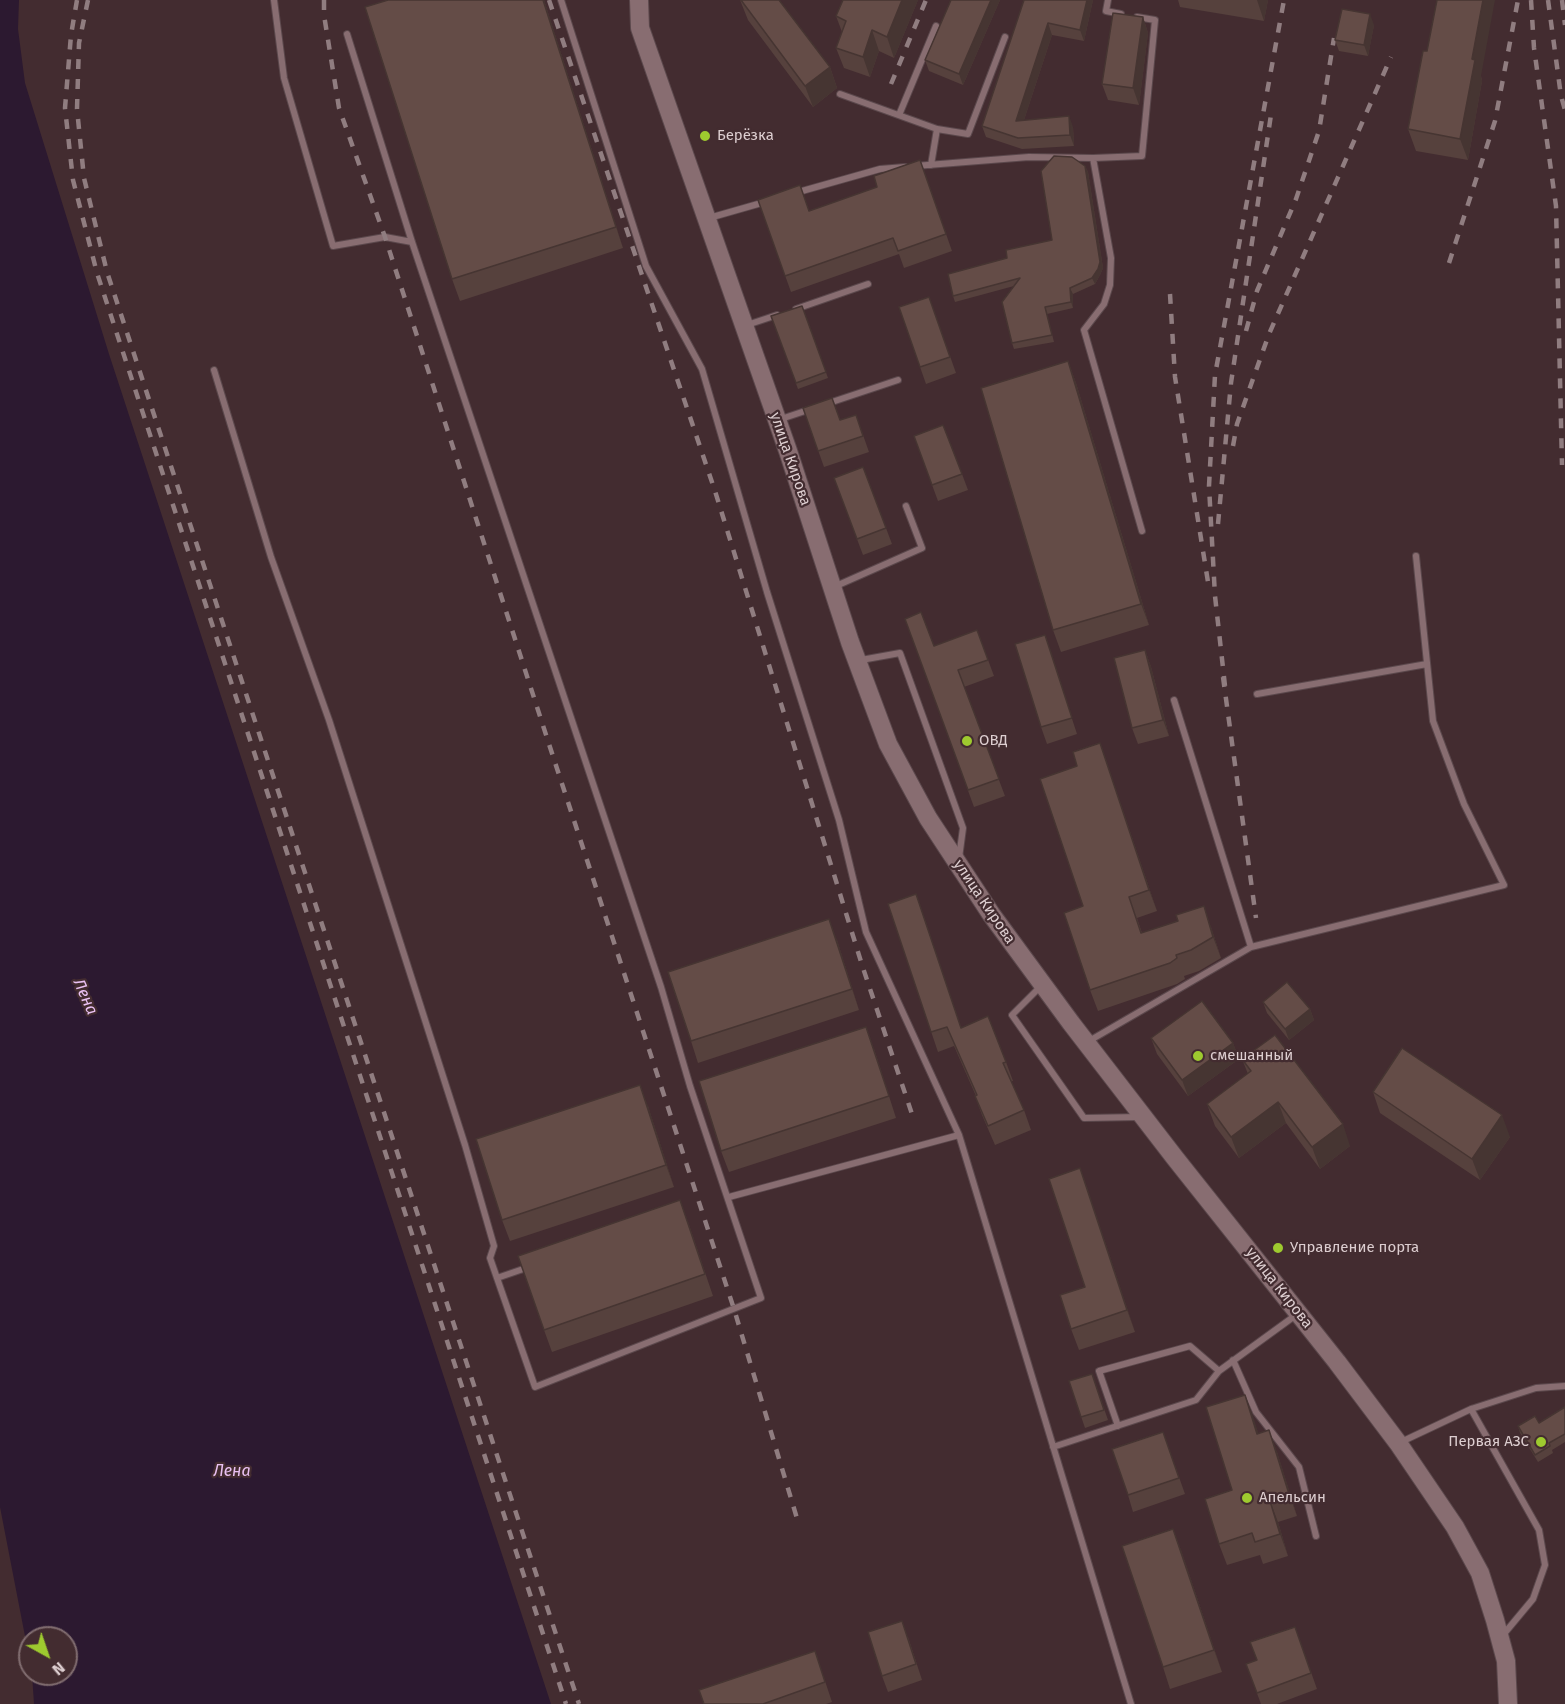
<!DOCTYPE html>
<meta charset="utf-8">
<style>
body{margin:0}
#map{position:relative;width:1565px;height:1704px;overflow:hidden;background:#432c30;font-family:"Fira Sans",sans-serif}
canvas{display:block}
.north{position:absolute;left:18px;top:1626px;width:60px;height:60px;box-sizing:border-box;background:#432c30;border:2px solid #816d70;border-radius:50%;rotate:140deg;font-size:16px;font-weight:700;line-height:24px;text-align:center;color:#ddced0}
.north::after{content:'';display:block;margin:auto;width:21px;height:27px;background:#9eca2f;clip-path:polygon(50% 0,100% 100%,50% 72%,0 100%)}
</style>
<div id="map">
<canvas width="1565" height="1704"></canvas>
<div class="north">N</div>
</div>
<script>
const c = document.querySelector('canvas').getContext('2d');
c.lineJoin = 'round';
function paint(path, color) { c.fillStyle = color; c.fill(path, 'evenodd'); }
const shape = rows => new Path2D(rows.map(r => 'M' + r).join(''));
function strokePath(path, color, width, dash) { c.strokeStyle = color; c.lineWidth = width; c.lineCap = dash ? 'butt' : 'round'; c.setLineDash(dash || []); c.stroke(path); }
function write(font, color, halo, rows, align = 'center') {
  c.font = font + ' "Fira Sans",sans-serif'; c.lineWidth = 4.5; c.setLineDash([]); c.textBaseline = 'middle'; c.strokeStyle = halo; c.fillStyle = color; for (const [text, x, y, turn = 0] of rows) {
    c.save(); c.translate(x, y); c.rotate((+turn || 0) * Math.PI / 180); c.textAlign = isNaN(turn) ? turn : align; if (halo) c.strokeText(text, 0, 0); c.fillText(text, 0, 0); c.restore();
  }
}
const water = shape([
 [0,0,19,0,18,29,25,83,109,354,551,1704,34,1704,32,1674,66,1674,66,1638,30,1638,30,1662,0,1507]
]);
const lane = shape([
 [274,0,284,78,333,246,385,237,412,242],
 [561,0,646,266,702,369,767,592,839,820,866,932,959,1135],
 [1108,0,1106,11,1121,14],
 [840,94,937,129],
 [899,115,936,26],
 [1093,158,1142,156,1155,20,1137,17],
 [931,165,937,129,968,134,1005,37],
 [915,166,1029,157,1093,158,1111,258,1110,285,1104,304,1084,330,1142,531],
 [795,193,880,169,905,167],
 [709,218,765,202],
 [796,309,868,284],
 [747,325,777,315],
 [214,370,271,557,329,720,465,1145,494,1246,490,1258,535,1387,761,1298,690,1086,661,987,412,242,347,34],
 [826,404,898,380],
 [781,419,811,409],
 [836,586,922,548,906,506],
 [861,660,900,653,963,828,959,858],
 [1257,694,1427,664],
 [1251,947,1504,885,1464,804,1433,721,1416,556],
 [1042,985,1012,1015,1084,1118,1140,1117],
 [1089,1041,1251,947,1174,700],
 [729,1197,959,1135,1131,1704],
 [497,1278,529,1267],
 [1233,1360,1256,1412,1299,1467,1316,1536],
 [1471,1409,1539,1530,1545,1565,1533,1599,1503,1635],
 [1118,1426,1099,1371,1190,1346,1219,1371],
 [1401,1442,1471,1409,1536,1388,1565,1386],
 [1053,1447,1196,1400,1219,1371,1296,1315]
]);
const secondary = shape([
 [639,0,640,28,788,451,850,642,888,744,928,818,991,914,1071,1023,1175,1158,1337,1362,1398,1443,1455,1527,1480,1573,1495,1620,1506,1661,1508,1704]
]);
const rail = shape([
 [77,0,71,35,65,108,73,180,97,273,566,1704],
 [88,0,79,43,77,109,84,178,107,272,579,1704],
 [324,0,324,15,339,108,385,237,548,741,734,1309,799,1525],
 [549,0,715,491,863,968,913,1117],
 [1531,0,1534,48,1556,206,1562,465],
 [1548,0,1561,96,1565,110],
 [1562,0,1565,25],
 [891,84,926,0],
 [1449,263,1495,121,1518,0],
 [1170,294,1175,377,1208,582],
 [1246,331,1257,291,1296,199,1319,131,1334,38],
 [1233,446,1237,424,1269,334,1391,57],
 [1218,524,1231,383,1272,108],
 [1223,677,1256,918],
 [1225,686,1215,596,1209,486,1215,375,1284,0]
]);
const wall = shape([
 [544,0,623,248,460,301,452,279],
 [740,0,830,67,837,88,813,107,748,20],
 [843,0,918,0,894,58,879,51,870,77,844,68,836,48,842,32,836,16],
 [951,0,1000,0,963,85,929,71,925,60],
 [1024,0,1093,0,1084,41,1052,35,1024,120,1073,127,1074,146,1022,149,986,137,982,126],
 [1178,0,1268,0,1264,21,1180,7],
 [1143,17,1148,33,1139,105,1108,100,1102,84],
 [1374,25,1368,56,1339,51,1335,40],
 [1481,76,1482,81,1468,160,1416,151,1408,129],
 [920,160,952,251,904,268,899,254,791,292,758,200,809,211,877,187],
 [1085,166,1088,172,1103,268,1100,275,1095,284,1073,294,1073,308,1047,314,1054,342,1014,349,1012,343,1014,286,955,302,953,296,1007,258,1052,240],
 [929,297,956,373,926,384,899,307],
 [802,306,828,378,798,389,771,316],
 [1068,361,1076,383,1149,625,1061,652,1053,630],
 [803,408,840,420,856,415,869,452,824,467],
 [914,436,962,474,968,490,938,501],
 [863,467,892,544,863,555,834,478],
 [905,619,934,646,977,630,994,676,964,687,1005,796,974,807],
 [1045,635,1077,734,1047,744,1041,727],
 [1145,650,1151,667,1169,736,1138,744,1132,728],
 [1107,764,1157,911,1137,918,1142,933,1211,927,1221,958,1199,971,1184,976,1185,979,1177,984,1098,1011,1090,990],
 [888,904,961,1027,1006,1062,1013,1081,1011,1081,1024,1110,1031,1130,995,1145,982,1115,975,1096,976,1096,954,1046,938,1052],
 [837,940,859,1010,698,1063,691,1041],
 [1263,1002,1310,1009,1314,1020,1289,1040,1267,1013],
 [1151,1038,1233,1043,1239,1059,1188,1096,1157,1054],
 [874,1049,896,1118,729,1172,721,1151],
 [1242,1059,1350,1146,1320,1169,1286,1123,1239,1158,1215,1126,1207,1104,1248,1074],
 [1373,1092,1510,1137,1480,1180,1380,1113],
 [648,1106,674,1187,510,1241,502,1220],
 [1080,1168,1135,1332,1079,1350,1071,1329,1085,1287],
 [688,1222,713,1296,552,1352,544,1330],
 [1092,1374,1108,1420,1085,1428,1069,1381],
 [1245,1395,1258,1433,1277,1452,1297,1516,1278,1522,1288,1556,1263,1564,1260,1555,1227,1565,1219,1544,1232,1490],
 [1565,1407,1565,1442,1552,1450,1553,1453,1538,1462,1520,1433,1518,1426,1539,1423],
 [1163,1432,1185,1494,1133,1512,1128,1495],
 [1181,1550,1222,1672,1170,1689,1163,1667],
 [1295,1627,1317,1689,1277,1704,1261,1704,1246,1664,1257,1660],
 [908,1637,922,1680,888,1692,882,1676],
 [815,1651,832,1702,826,1704,704,1704]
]);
const shadedWall = shape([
 [543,0,544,0,623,248,616,227],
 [902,0,918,0,894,58,887,37],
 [991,0,1000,0,963,85,959,74],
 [1087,0,1093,0,1084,41,1080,30],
 [1257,0,1268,0,1264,21],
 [1483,0,1495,0,1481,76,1482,81,1468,160,1460,139,1472,59],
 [1370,14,1374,25,1368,56,1364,45],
 [1143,17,1148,33,1139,105,1133,88],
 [1048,23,1052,35,1020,132,1016,121],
 [872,30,879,51,870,77,863,57],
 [830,67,837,88,813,107,805,86],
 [1069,116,1073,127,1074,146,1070,135],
 [1085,166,1088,172,1103,268,1100,275,1095,284,1092,278],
 [1070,288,1073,294,1073,308,1071,302],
 [1068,361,1076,383,1149,625,1141,604],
 [1045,635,1051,651,1077,734,1072,718],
 [1145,650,1151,667,1169,736,1163,720],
 [1100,743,1107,764,1157,911,1149,890],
 [1204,906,1211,927,1221,958,1213,937],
 [829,919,837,940,859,1010,852,989],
 [1310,1009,1314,1020,1289,1040,1285,1029],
 [1233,1043,1239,1059,1188,1096,1182,1080],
 [640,1085,648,1106,674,1187,666,1165],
 [1278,1102,1286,1123,1239,1158,1231,1137],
 [1502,1115,1510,1137,1480,1180,1472,1159],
 [1343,1124,1350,1146,1320,1169,1312,1147],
 [1080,1168,1088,1190,1135,1332,1127,1310],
 [1245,1395,1253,1416,1265,1455,1257,1434],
 [1269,1430,1277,1452,1297,1516,1289,1494],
 [1270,1501,1278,1522,1288,1556,1280,1534],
 [1173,1529,1181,1550,1222,1672,1214,1650]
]);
const building = shape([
 [388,0,543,0,616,227,452,279,365,7,388,0],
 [741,0,779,0,830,67,805,86,741,0],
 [843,0,902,0,887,37,872,30,863,57,836,48,846,21,836,16,843,0],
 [951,0,991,0,959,74,925,60,951,0],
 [1024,0,1087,0,1080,30,1048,23,1016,121,1069,116,1070,135,1018,138,982,126,1024,0],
 [1437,0,1483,0,1472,59,1475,60,1460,139,1408,129,1423,51,1427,51,1437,0],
 [1342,9,1370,14,1364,45,1335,40,1342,9],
 [1113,13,1143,17,1133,88,1102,84,1113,13],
 [1054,156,1072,157,1085,166,1100,262,1098,269,1092,278,1070,288,1071,302,1045,307,1052,335,1012,343,1002,302,1020,278,953,296,948,274,1007,258,1006,250,1052,240,1041,171,1054,156],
 [920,160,946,234,898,251,893,238,785,276,758,200,800,185,809,211,877,187,874,176,920,160],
 [929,297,950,357,920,367,899,307,929,297],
 [802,306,826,372,796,383,771,316,802,306],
 [1068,361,1141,604,1053,630,981,388,1068,361],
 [832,398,840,420,856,415,863,436,818,451,803,408,832,398],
 [943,425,962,474,932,485,914,436,943,425],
 [863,467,886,528,857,539,834,478,863,467],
 [921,612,934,646,977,630,988,660,958,670,999,779,968,790,905,619,921,612],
 [1045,635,1072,718,1041,727,1015,644,1045,635],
 [1145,650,1163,720,1132,728,1114,658,1145,650],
 [1100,743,1149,890,1129,897,1141,933,1178,921,1176,915,1204,906,1213,937,1191,950,1176,955,1177,958,1170,963,1090,990,1064,913,1083,906,1040,779,1077,766,1073,752,1100,743],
 [916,894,961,1028,988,1016,1006,1062,1003,1063,1024,1110,988,1126,975,1096,977,1095,947,1027,931,1032,888,904,916,894],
 [829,919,852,989,691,1041,668,972,829,919],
 [1287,982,1310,1009,1285,1029,1263,1002,1287,982],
 [1202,1001,1233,1043,1182,1080,1151,1038,1202,1001],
 [866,1027,889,1096,721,1151,699,1081,866,1027],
 [1275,1035,1343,1124,1312,1147,1278,1102,1231,1137,1207,1104,1251,1071,1242,1059,1275,1035],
 [1402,1048,1502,1115,1472,1159,1373,1092,1402,1048],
 [640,1085,666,1165,502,1220,476,1139,640,1085],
 [1080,1168,1127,1310,1071,1329,1060,1295,1085,1287,1049,1179,1080,1168],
 [680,1200,705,1274,544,1330,518,1256,680,1200],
 [1092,1374,1104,1410,1081,1417,1069,1381,1092,1374],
 [1245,1395,1257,1434,1269,1430,1289,1494,1270,1501,1280,1534,1255,1542,1252,1533,1219,1544,1205,1499,1232,1490,1206,1407,1245,1395],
 [1565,1407,1565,1434,1549,1443,1550,1446,1535,1455,1518,1426,1535,1416,1539,1423,1565,1407],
 [1163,1432,1179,1478,1128,1495,1112,1449,1163,1432],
 [1173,1529,1214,1650,1163,1667,1122,1546,1173,1529],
 [902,1621,916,1664,882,1676,868,1632,902,1621],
 [1295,1627,1311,1673,1257,1693,1246,1664,1257,1660,1250,1642,1295,1627],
 [815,1651,825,1682,763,1704,704,1704,699,1690,815,1651]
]);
const markers = [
 [705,136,6,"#9eca2f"],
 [967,741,6,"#9eca2f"],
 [1198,1056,6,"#9eca2f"],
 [1278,1248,6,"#9eca2f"],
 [1541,1442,6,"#9eca2f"],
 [1247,1498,6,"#9eca2f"]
];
const poiNames = [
 ["Берёзка",717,136],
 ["ОВД",979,741],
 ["смешанный",1210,1056],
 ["Управление порта",1290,1248],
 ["Первая АЗС",1529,1442,"right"],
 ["Апельсин",1259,1498]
];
const streetNames = [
 ["улица Кирова",790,459,71],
 ["улица Кирова",984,902,56],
 ["улица Кирова",1279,1288,52]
];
const waterNames = [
 ["Лена",85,997,66],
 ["Лена",232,1472]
];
paint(water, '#2c1930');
strokePath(lane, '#5b484c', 8);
strokePath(secondary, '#5b484c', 20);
strokePath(lane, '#886d71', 6);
strokePath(secondary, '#886d71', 18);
strokePath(rail, '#907d80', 4.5, [10, 10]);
paint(wall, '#56413d');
paint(shadedWall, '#463532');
paint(building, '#644c47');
strokePath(building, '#463532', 1.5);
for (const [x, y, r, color] of markers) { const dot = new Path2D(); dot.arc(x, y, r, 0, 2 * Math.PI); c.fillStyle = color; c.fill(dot); strokePath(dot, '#432c30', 2); }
write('15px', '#ddced0', '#432c30', poiNames, 'left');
write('15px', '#ddced0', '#432c30', streetNames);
write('italic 16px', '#eac1f3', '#432c30', waterNames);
</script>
